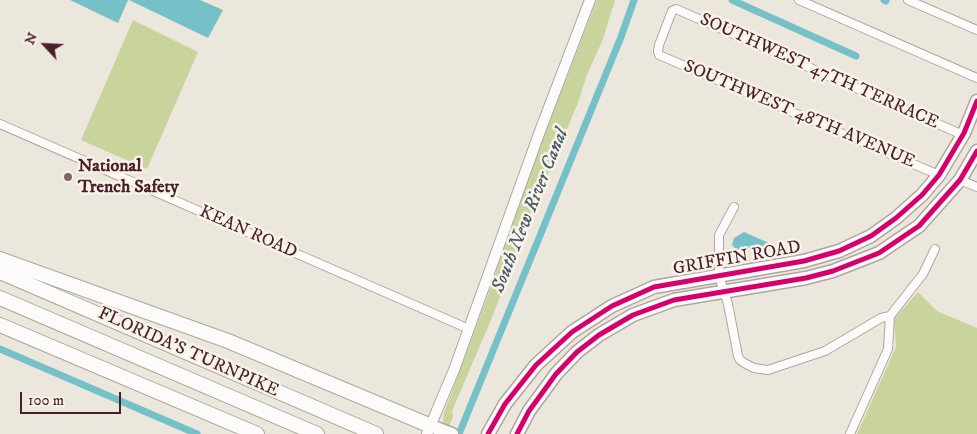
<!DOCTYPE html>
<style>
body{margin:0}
#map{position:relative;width:977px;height:434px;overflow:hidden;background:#ece7dc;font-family:"IM FELL DW Pica",serif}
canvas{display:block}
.north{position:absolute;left:20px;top:20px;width:50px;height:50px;-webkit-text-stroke:4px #f7f3e8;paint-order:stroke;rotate:295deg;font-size:14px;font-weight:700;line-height:20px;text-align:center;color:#4a1f2b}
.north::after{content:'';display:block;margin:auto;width:18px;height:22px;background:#4a1f2b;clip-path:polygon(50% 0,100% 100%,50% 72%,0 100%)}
.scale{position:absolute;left:20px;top:392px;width:101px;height:22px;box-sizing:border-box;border:2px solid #4a1f2b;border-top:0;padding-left:6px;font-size:15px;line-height:18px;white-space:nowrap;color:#4a1f2b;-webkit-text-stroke:4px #f7f3e8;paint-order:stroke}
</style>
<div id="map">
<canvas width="977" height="434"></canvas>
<div class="north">N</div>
<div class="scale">100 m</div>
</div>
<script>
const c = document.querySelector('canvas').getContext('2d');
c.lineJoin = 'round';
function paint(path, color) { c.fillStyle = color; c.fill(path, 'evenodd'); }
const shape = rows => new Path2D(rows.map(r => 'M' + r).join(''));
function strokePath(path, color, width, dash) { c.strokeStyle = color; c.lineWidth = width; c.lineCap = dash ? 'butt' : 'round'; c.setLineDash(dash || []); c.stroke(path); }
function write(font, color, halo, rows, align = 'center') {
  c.font = font + ' "IM FELL DW Pica",serif'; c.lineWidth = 5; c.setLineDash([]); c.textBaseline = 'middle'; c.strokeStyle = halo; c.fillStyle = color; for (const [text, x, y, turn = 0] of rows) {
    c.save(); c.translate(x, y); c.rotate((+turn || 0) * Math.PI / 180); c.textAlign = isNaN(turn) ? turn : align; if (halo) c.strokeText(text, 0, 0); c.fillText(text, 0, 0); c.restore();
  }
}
const green = shape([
 [597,0,615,0,603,39,586,77,579,100,551,168,540,190,493,315,452,411,453,417,449,426,443,422,444,413,491,287,532,167],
 [133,20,198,52,147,169,81,140],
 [918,292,937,311,977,328,977,434,857,434,896,347,894,319]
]);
const water = shape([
 [70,0,128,0,118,23],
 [129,0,200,0,223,10,208,38],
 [744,232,771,244,770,247,737,251,732,245,734,238]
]);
const canal = shape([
 [732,0,856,56],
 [884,0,886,1],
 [0,349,197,434],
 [459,434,621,37,634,0]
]);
const minor = shape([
 [799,0,977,78],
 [908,0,977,30],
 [0,124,469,329],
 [939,175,659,55,658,51,659,45,672,11,676,9,963,135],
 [960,180,977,187],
 [734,207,719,235,719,276,728,304,738,356,740,360,746,364,754,368,768,370,825,351,881,318,890,316],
 [850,434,888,349,890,316,923,274,935,249]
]);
const tertiary = shape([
 [427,434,454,370,540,131,590,0]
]);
const primary = shape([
 [431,426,452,434],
 [488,434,505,404,536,365,572,332,612,306,654,287,804,261,839,251,871,236,896,218,922,195,939,175,964,133,977,101],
 [517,434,529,411,556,374,577,352,599,335,633,315,674,300,806,278,833,271,879,253,919,226,960,180,977,151]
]);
const motorway = shape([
 [0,259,228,341,431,426],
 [0,272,376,434],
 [0,298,317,434],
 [0,325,257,434]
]);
const cycleway = shape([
 [488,434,505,404,536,365,572,332,612,306,654,287,804,261,839,251,871,236,896,218,922,195,939,175,964,133,977,101],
 [517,434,529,411,556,374,577,352,599,335,633,315,674,300,806,278,833,271,879,253,919,226,960,180,977,151]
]);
const markers = [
 [68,177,5,"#836569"]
];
const streetNames = [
 ["SOUTHWEST 47TH TERRACE",819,72,24],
 ["SOUTHWEST 48TH AVENUE",799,115,23],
 ["KEAN ROAD",248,233,24],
 ["GRIFFIN ROAD",737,259,-10],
 ["FLORIDA'S TURNPIKE",188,353,24]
];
const poiNames = [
 ["National",78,167],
 ["Trench Safety",78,188]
];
const waterNames = [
 ["South New River Canal",531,211,-68]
];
paint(green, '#c9d39c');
paint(water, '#76c0c8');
strokePath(canal, '#76c0c8', 7);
strokePath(minor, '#aea6a1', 10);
strokePath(tertiary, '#aea6a1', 12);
strokePath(primary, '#aea6a1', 15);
strokePath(motorway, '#aea6a1', 16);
strokePath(minor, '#fcfbfa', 8);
strokePath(tertiary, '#fcfbfa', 10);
strokePath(primary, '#fcfbfa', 12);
strokePath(motorway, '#fcfbfa', 14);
strokePath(cycleway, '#d6006c', 5);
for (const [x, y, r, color] of markers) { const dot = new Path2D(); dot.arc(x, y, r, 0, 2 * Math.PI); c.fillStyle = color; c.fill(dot); strokePath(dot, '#f7f3e8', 2); }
write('18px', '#4a1f2b', '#f7f3e8', streetNames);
write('bold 18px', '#4a1f2b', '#f7f3e8', poiNames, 'left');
write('italic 19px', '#475967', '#f7f3e8', waterNames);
</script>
